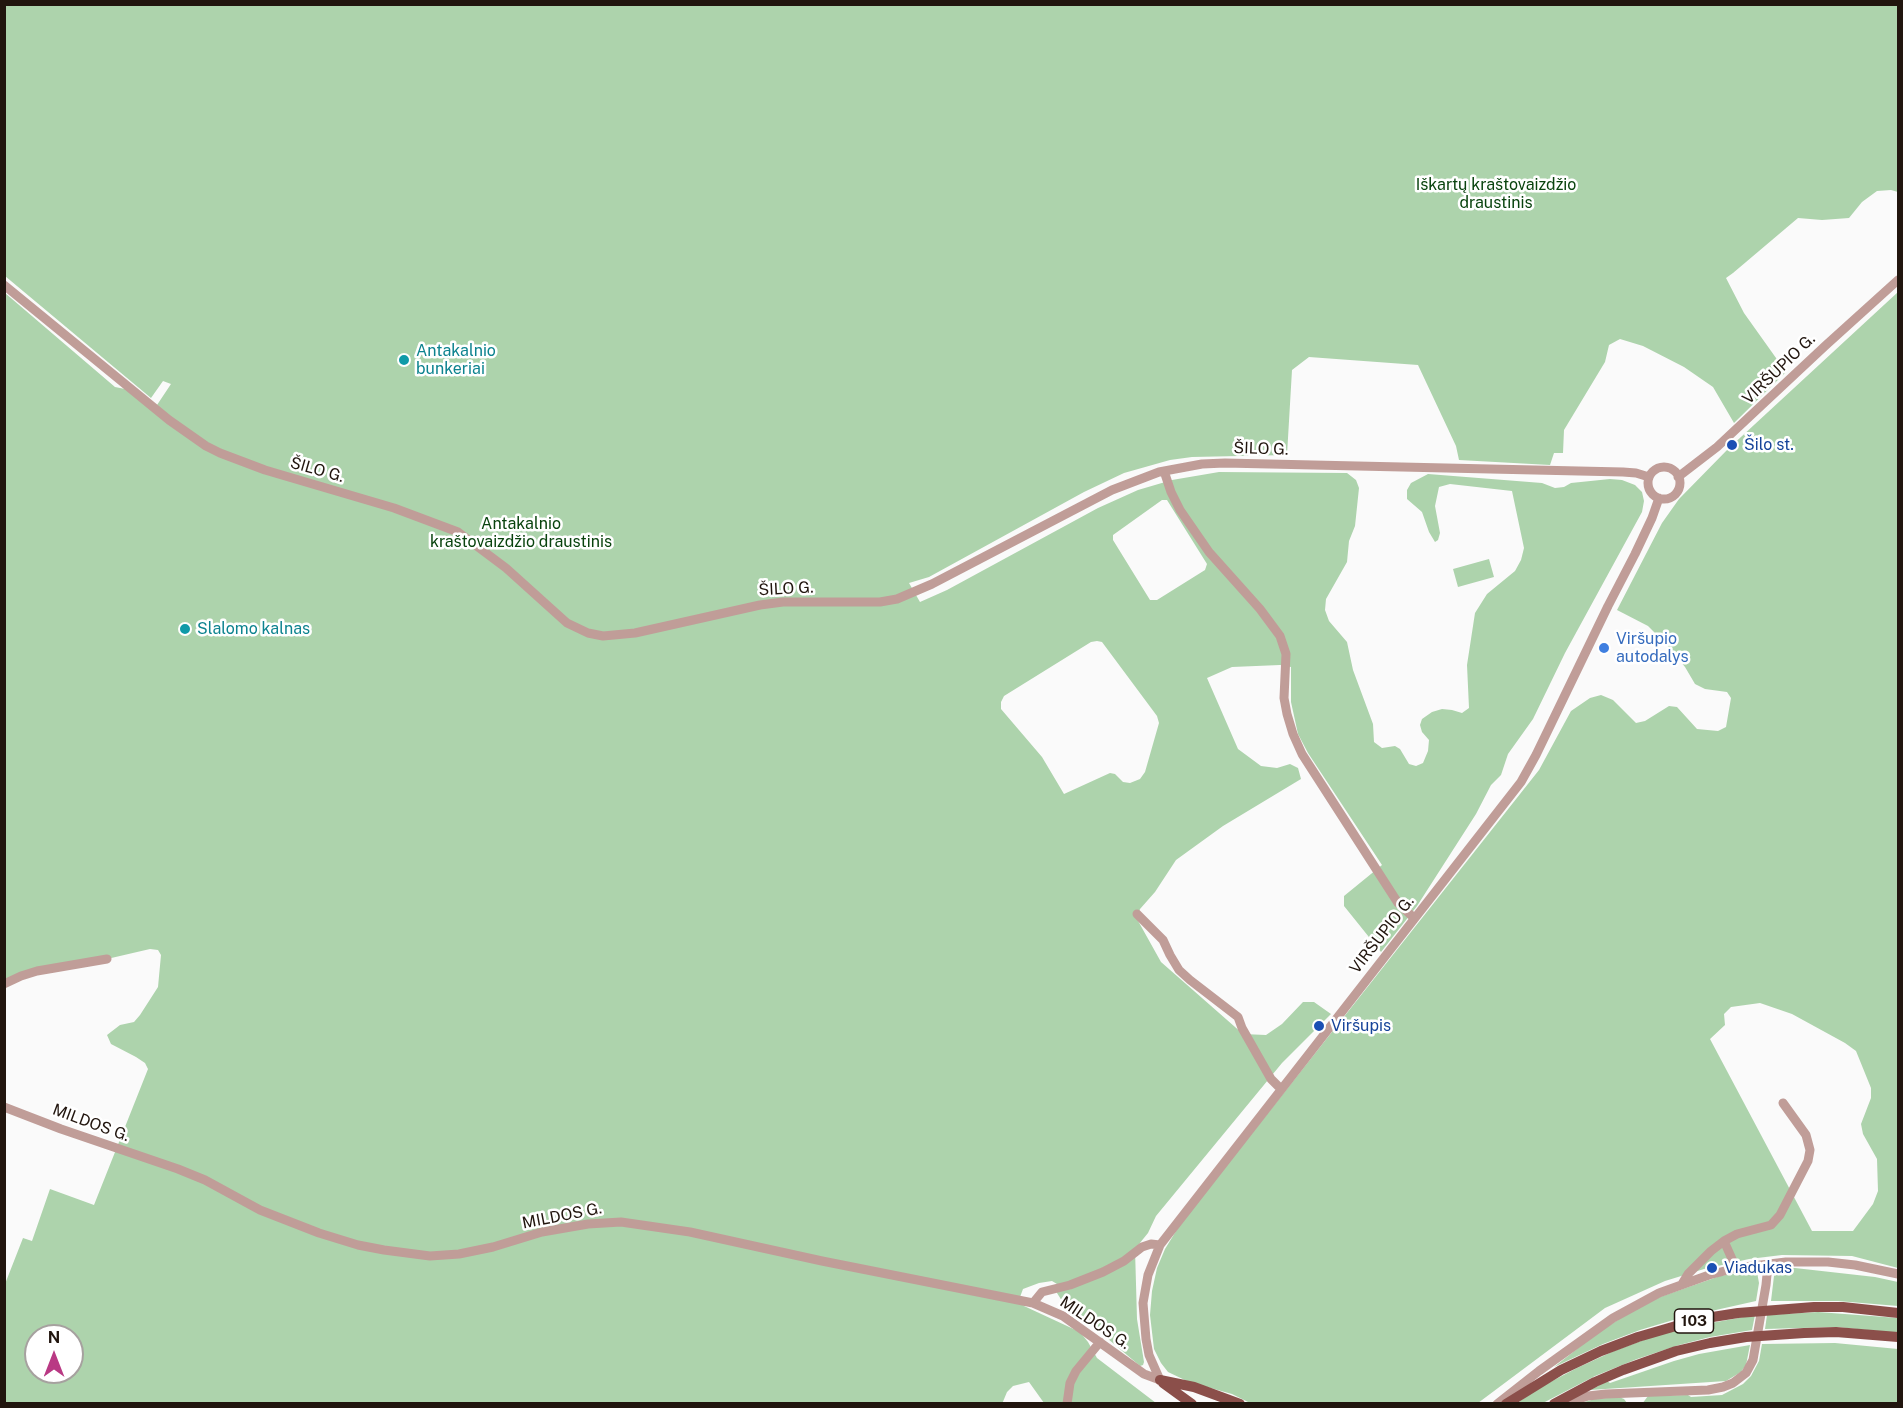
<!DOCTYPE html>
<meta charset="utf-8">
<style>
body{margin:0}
#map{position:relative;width:1903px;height:1408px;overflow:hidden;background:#fafafa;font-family:"Public Sans",sans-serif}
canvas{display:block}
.frame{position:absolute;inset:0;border:6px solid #21150e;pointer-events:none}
.north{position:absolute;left:24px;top:1324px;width:60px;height:60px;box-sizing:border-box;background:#fff;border:2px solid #a6a19f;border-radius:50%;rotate:0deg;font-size:16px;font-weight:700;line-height:24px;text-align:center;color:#21150e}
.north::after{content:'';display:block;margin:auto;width:21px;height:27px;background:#b93984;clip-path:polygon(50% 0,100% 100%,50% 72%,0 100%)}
</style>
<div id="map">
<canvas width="1903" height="1408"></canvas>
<div class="frame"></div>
<div class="north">N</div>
</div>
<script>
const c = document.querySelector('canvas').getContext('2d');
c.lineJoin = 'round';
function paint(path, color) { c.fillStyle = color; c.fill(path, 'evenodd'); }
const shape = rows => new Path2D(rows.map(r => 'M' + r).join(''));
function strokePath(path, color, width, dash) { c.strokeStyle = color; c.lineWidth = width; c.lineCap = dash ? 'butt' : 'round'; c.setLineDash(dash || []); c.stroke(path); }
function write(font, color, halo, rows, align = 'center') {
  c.font = font + ' "Public Sans",sans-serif'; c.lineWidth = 5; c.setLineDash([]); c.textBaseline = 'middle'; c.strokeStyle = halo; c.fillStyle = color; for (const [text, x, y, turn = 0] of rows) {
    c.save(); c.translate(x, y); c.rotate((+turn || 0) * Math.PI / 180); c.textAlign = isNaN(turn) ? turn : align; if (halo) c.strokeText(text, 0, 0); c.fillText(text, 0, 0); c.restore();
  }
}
const green = shape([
 [4,5,1898,5,1898,192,1891,190,1877,191,1862,202,1849,218,1822,220,1798,218,1733,273,1726,278,1744,313,1786,372,1734,423,1713,387,1684,367,1643,346,1620,339,1609,345,1605,362,1564,430,1563,453,1554,453,1550,465,1459,460,1456,446,1418,365,1309,357,1292,370,1287,455,1192,457,1170,460,1124,473,1084,492,929,577,909,583,920,602,947,590,1098,508,1138,490,1172,480,1219,472,1347,473,1356,480,1359,488,1355,526,1349,541,1347,562,1326,599,1325,610,1329,621,1347,642,1353,670,1373,724,1374,742,1382,748,1395,746,1400,749,1409,764,1416,766,1423,763,1428,751,1429,740,1422,732,1420,725,1422,719,1432,712,1442,709,1452,710,1462,713,1469,708,1467,665,1475,613,1487,594,1515,571,1521,560,1524,548,1512,491,1450,484,1439,487,1435,506,1440,533,1438,540,1435,542,1429,532,1422,512,1407,499,1407,490,1411,483,1428,474,1542,483,1555,488,1564,487,1571,483,1610,479,1622,480,1635,485,1642,492,1644,501,1642,512,1565,653,1533,719,1508,754,1501,775,1491,785,1476,814,1417,906,1381,952,1344,906,1344,896,1382,865,1308,753,1298,734,1291,702,1291,667,1280,665,1232,667,1207,678,1238,749,1261,766,1277,768,1290,764,1298,768,1301,779,1223,826,1176,860,1155,892,1140,909,1137,919,1161,962,1243,1034,1266,1035,1282,1024,1303,1002,1314,1002,1331,1014,1282,1063,1156,1216,1148,1233,1135,1249,1137,1319,1144,1362,1143,1365,1140,1366,1101,1333,1067,1309,1057,1293,1057,1284,1052,1281,1039,1283,1023,1289,1020,1297,1024,1306,1080,1332,1088,1342,1097,1358,1156,1403,1044,1403,1029,1382,1013,1386,1007,1392,1002,1404,5,1403,5,1284,23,1238,32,1241,50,1189,94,1205,148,1069,145,1063,136,1057,111,1044,107,1035,120,1025,134,1022,140,1015,158,987,161,955,158,950,150,949,107,959,37,971,5,984,5,293,115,387,125,389,155,408,171,384,163,381,151,398,5,276],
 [1162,500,1167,500,1207,564,1205,570,1157,600,1150,600,1113,540,1113,535],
 [1097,641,1102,642,1157,716,1159,723,1145,772,1140,779,1130,783,1123,782,1115,774,1110,773,1064,794,1042,757,1001,709,1001,702,1004,696,1091,642],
 [36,1336,72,1336,72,1372,36,1372],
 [1898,292,1898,1268,1852,1256,1782,1255,1749,1259,1704,1269,1665,1281,1605,1308,1478,1403,1250,1403,1232,1394,1189,1382,1168,1372,1161,1363,1154,1349,1150,1315,1152,1291,1157,1268,1165,1249,1181,1223,1539,770,1571,711,1590,698,1601,695,1613,700,1636,723,1645,721,1669,706,1677,707,1697,729,1718,731,1726,727,1731,698,1727,692,1705,689,1695,684,1685,667,1666,644,1648,626,1617,610,1662,523,1679,499,1728,449],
 [1760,1003,1792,1014,1845,1043,1856,1051,1871,1088,1871,1098,1861,1124,1863,1134,1877,1159,1878,1191,1873,1204,1853,1231,1812,1231,1710,1039,1725,1025,1724,1014,1731,1007],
 [1489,559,1494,577,1458,587,1453,569],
 [1786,1267,1875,1277,1898,1282,1898,1306,1838,1301,1771,1301,1774,1276,1778,1270],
 [1750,1271,1757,1272,1759,1283,1756,1301,1680,1318,1640,1330,1603,1344,1554,1367,1596,1334,1624,1316,1660,1297,1720,1276],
 [1818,1312,1898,1318,1898,1333,1837,1327,1765,1329,1767,1315],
 [1755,1315,1752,1330,1710,1337,1679,1345,1637,1359,1595,1376,1543,1403,1516,1404,1537,1389,1577,1368,1614,1351,1652,1337,1689,1327],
 [1835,1343,1898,1349,1898,1403,1642,1404,1648,1396,1688,1395,1691,1397,1722,1395,1743,1384,1751,1376,1759,1361,1762,1344],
 [1750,1345,1746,1365,1741,1372,1726,1381,1590,1390,1607,1381,1610,1383,1674,1361,1699,1354],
 [1619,1397,1624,1399,1627,1403,1577,1404,1595,1399]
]);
const minor = shape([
 [4,285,169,420,206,446,220,453,265,470,394,508,458,532,506,568,567,623,588,633,603,636,635,633,760,605,783,602,880,602,897,599,932,584,1112,490,1159,472,1202,464,1225,463,1623,472,1636,473,1649,477],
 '1648 483a16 16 0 1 1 32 0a16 16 0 1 1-32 0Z',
 [1164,471,1171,492,1180,510,1209,552,1260,609,1280,636,1286,654,1284,698,1287,714,1293,734,1302,754,1398,903,1414,918],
 [1678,477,1717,447,1825,346,1898,280],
 [1137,914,1163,940,1170,955,1179,970,1190,980,1238,1017,1242,1028,1271,1079,1280,1088],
 [4,984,21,976,37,971,107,959],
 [4,1107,61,1129,178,1169,205,1180,260,1210,319,1233,358,1245,384,1250,430,1256,459,1254,493,1247,542,1232,588,1224,621,1222,690,1232,822,1261,1033,1303,1063,1316,1144,1374,1160,1380],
 [1724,1241,1736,1268],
 [1682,1284,1688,1274,1711,1251,1724,1241,1737,1234,1771,1225,1780,1215,1808,1161,1810,1150,1806,1135,1783,1103],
 [1033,1303,1042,1292,1070,1285,1103,1272,1124,1261,1142,1247,1151,1244,1160,1245],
 [1160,1380,1149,1355,1146,1339,1143,1303,1148,1275,1160,1245,1521,782,1536,755,1608,606,1635,554,1652,518,1659,498],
 [1067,1404,1070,1383,1076,1371,1100,1342],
 [1497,1404,1539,1371,1613,1318,1659,1293,1709,1275,1736,1268,1786,1262,1828,1262,1855,1265,1898,1274],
 [1563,1404,1588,1396,1606,1394,1708,1390,1723,1387,1733,1383,1746,1373,1753,1360,1766,1285,1768,1264]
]);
const major = shape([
 [1160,1380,1194,1387,1240,1404],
 [1163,1383,1192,1404],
 [1506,1404,1561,1370,1601,1351,1638,1337,1700,1319,1738,1313,1814,1307,1843,1307,1898,1313],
 [1554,1404,1595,1382,1623,1370,1676,1351,1710,1343,1746,1337,1804,1333,1836,1332,1898,1337]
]);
const markers = [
 [404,360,6,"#0f9aa8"],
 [1732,445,6,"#1a4fb4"],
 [185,629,6,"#0f9aa8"],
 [1604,648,6,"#3f7fe0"],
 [1319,1026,6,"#1a4fb4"],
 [1712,1268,6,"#1a4fb4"]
];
const shields = [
 [1694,1321,39]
];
const shieldNames = [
 ["103",1694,1321]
];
const parkNames = [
 ["Iškartų kraštovaizdžio",1496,185],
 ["draustinis",1496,203],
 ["Antakalnio",521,524],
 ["kraštovaizdžio draustinis",521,542]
];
const cultureNames = [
 ["Antakalnio",416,351],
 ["bunkeriai",416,369],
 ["Slalomo kalnas",197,629]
];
const streetNames = [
 ["VIRŠUPIO G.",1779,369,-44],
 ["ŠILO G.",1261,449,2],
 ["ŠILO G.",317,470,16],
 ["ŠILO G.",786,589,-3],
 ["VIRŠUPIO G.",1382,935,-52],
 ["MILDOS G.",91,1123,20],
 ["MILDOS G.",562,1216,-11],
 ["MILDOS G.",1095,1323,34]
];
const transitNames = [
 ["Šilo st.",1744,445],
 ["Viršupis",1331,1026],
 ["Viadukas",1724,1268]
];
const shopNames = [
 ["Viršupio",1616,639],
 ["autodalys",1616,657]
];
paint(green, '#add3ac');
strokePath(minor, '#c09d98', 9);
strokePath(major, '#8b4f4a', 10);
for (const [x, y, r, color] of markers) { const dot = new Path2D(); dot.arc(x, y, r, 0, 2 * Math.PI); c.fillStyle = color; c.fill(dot); strokePath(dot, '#fff', 2); }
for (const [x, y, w] of shields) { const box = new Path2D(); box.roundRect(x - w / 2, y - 12, w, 24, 4.5); c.fillStyle = '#fff'; c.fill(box); strokePath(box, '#21150e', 1.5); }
write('bold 15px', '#21150e', null, shieldNames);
write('16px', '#09430e', '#fff', parkNames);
write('16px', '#0d838f', '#fff', cultureNames, 'left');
write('16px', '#21150e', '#fff', streetNames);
write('16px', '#164399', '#fff', transitNames, 'left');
write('16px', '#366cbe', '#fff', shopNames, 'left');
</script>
